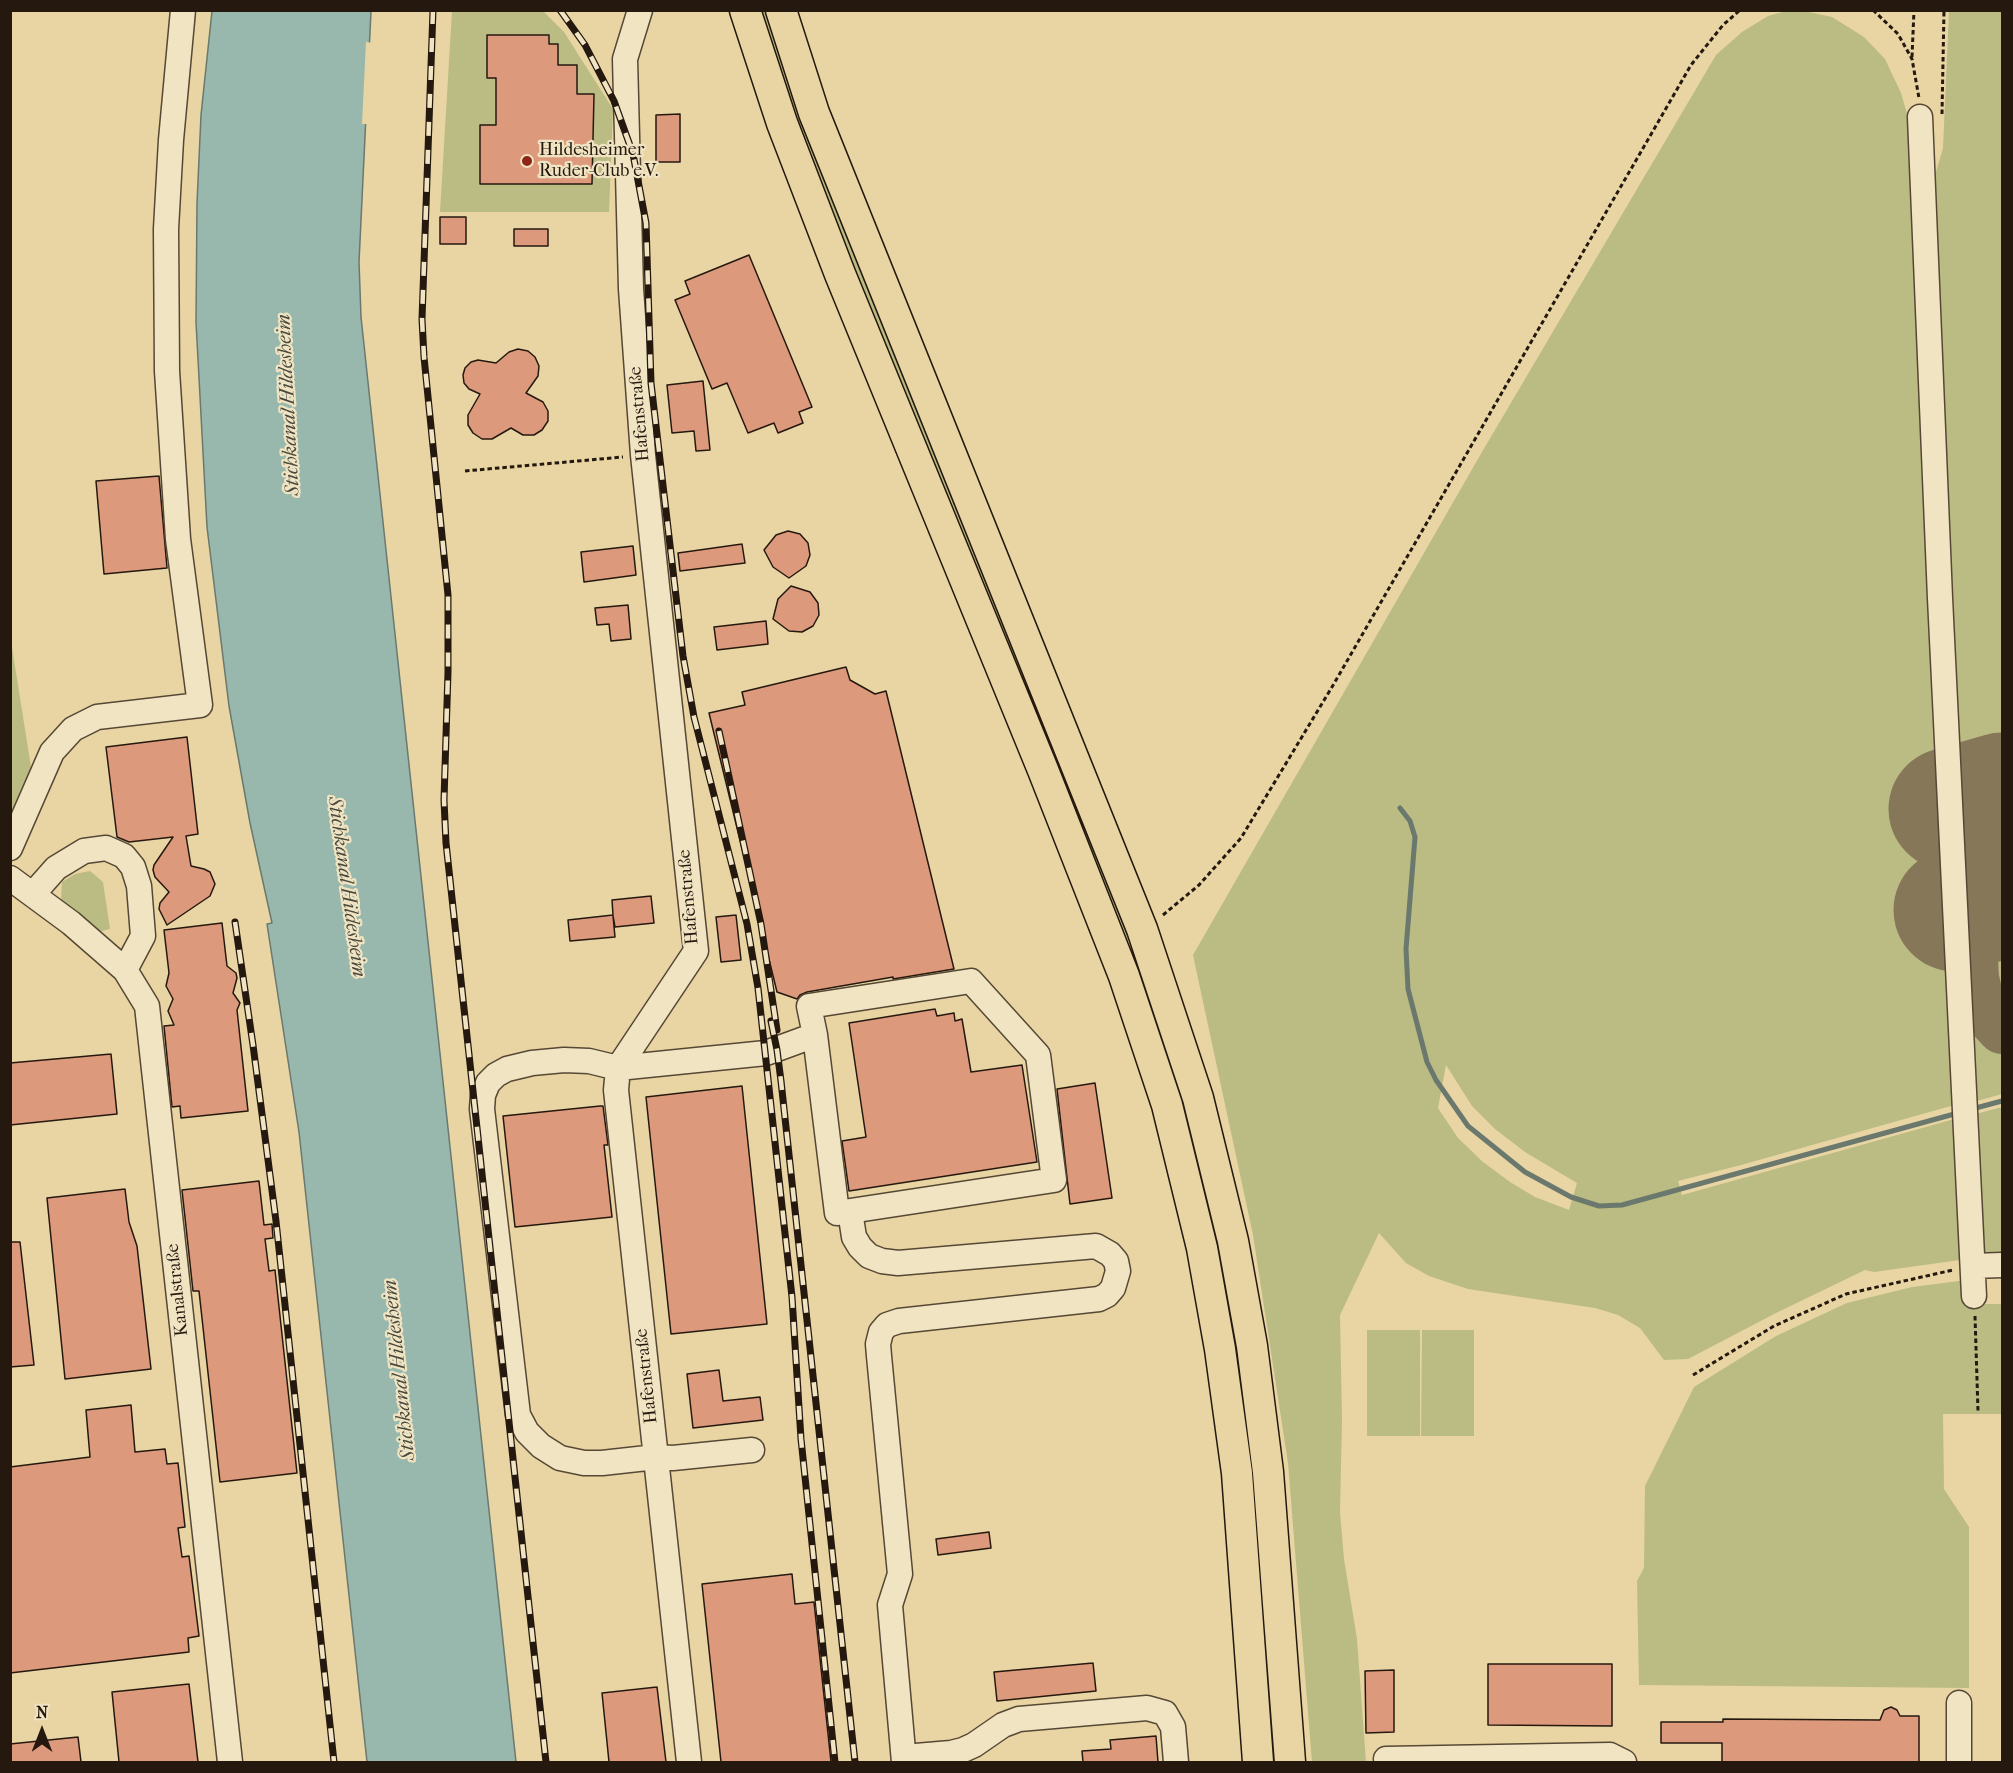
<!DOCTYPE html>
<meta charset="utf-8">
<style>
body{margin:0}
#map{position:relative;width:2013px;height:1773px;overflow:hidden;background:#e8d5a3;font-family:"IM FELL French Canon",serif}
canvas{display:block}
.frame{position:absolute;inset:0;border:12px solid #25190f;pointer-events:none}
.north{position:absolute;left:12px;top:1701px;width:60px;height:60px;-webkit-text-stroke:4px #f0e4c3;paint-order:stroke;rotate:0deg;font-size:16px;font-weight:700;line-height:24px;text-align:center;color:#25190f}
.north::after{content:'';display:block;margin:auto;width:21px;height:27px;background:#25190f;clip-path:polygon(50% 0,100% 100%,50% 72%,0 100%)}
</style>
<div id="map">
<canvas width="2013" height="1773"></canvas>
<div class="frame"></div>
<div class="north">N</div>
</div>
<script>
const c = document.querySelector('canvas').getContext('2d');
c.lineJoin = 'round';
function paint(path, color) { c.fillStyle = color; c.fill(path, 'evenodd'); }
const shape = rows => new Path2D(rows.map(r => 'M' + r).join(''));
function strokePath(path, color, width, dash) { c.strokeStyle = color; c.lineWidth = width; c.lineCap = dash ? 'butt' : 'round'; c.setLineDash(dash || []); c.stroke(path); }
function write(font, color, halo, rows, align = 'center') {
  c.font = font + ' "IM FELL French Canon",serif'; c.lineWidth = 4.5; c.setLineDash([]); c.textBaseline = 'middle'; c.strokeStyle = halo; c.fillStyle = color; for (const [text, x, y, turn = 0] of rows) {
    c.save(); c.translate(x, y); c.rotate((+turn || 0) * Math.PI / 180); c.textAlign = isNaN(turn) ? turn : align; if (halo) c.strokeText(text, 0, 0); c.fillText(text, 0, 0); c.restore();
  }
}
const green = shape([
 [452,11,543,11,564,32,613,109,609,212,440,212],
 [757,11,770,11,1136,938,1123,943,853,275],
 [1786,11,1804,11,1832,17,1864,37,1885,59,1901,93,1911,127,1958,1104,1741,1165,1678,1181,1682,1195,1958,1118,1967,1259,1874,1272,1865,1270,1776,1313,1688,1359,1664,1360,1640,1328,1618,1315,1595,1308,1468,1289,1429,1276,1406,1263,1379,1233,1340,1315,1342,1419,1340,1512,1344,1559,1357,1639,1366,1762,1312,1762,1288,1463,1253,1235,1193,955,1482,452,1716,55,1742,32,1768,16],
 [1446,1065,1472,1106,1495,1129,1525,1152,1577,1183,1569,1210,1535,1197,1510,1182,1483,1162,1458,1138,1438,1108],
 [1949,11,2002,11,2002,863,1960,875,1931,189,1943,148],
 [10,635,32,773,10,825],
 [90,871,103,882,110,929,98,932,71,915,61,900,62,882,75,874],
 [2002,930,2002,1010,1991,992,1987,968,1991,948],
 [1965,1005,1973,1020,1984,1032,2002,1046,2002,1094,1970,1103],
 [2002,1107,2002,1259,1986,1254,1981,1250,1972,1115],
 [1967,1280,1968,1304,2002,1304,2002,1414,1943,1414,1944,1489,1969,1527,1969,1688,1639,1685,1637,1581,1644,1568,1645,1486,1694,1387,1776,1336,1847,1303,1912,1287],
 [1367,1330,1420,1330,1420,1436,1367,1436],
 [1422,1330,1474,1330,1474,1436,1421,1436]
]);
const water = shape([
 [212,11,371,11,359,262,361,317,516,1762,367,1762,299,1132,267,924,272,923,250,823,229,706,207,527,196,322,197,203,201,115,212,11]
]);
const pier = shape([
 [366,42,372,43,368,124,362,124]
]);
const stream = shape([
 [1400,808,1410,821,1415,837,1406,949,1408,989,1427,1062,1436,1080,1468,1126,1525,1172,1571,1197,1599,1206,1622,1205,1958,1113],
 [1972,1109,2002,1101]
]);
const taxiway = shape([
 [1965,805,1974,978,1979,1000,1990,1016,2002,1029]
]);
const runway = shape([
 [1950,809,2002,794],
 [1955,910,2002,897]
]);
const building = shape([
 [487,35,549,35,549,44,558,44,558,65,577,65,577,94,594,94,592,184,480,184,480,125,496,125,496,78,487,78,487,35],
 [680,114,680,162,656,162,656,115,680,114],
 [440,217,466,217,466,244,440,244,440,217],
 [514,229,548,229,548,246,514,246,514,229],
 [749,255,812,407,799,412,803,423,778,433,774,423,748,433,727,383,712,389,675,300,690,294,685,281,749,255],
 [518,349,528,351,535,357,539,366,538,376,526,393,543,402,548,411,548,421,542,430,534,435,523,435,511,428,492,439,482,439,473,433,468,425,468,415,480,394,469,389,464,383,463,375,465,368,471,362,478,360,496,363,509,352,518,349],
 [703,381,710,450,696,451,694,431,672,433,667,385,703,381],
 [159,476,167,568,104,574,96,481,159,476],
 [788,531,800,534,808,543,810,555,806,566,789,578,773,567,764,550,776,535,788,531],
 [742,544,745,563,680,571,678,553,742,544],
 [633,546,636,575,584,582,581,552,633,546],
 [791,586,810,592,818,603,819,615,813,626,802,632,789,631,773,619,778,599,791,586],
 [628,605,631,639,611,641,609,624,597,625,595,608,628,605],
 [766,621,768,644,717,650,714,627,766,621],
 [846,667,850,680,875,694,886,691,954,969,893,979,893,977,807,992,800,995,797,999,777,992,709,713,745,705,742,692,846,667],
 [187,737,198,834,186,836,191,866,204,869,210,872,215,884,210,896,167,925,159,909,160,903,169,892,155,877,153,870,154,865,173,837,129,842,117,837,106,747,187,737],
 [651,896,654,923,615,927,613,916,615,937,570,941,568,920,613,915,612,900,651,896],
 [736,915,741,960,721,962,716,917,736,915],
 [222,923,227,966,236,973,237,978,233,993,240,1003,237,1010,248,1111,181,1118,180,1106,172,1107,164,1026,174,1025,168,1011,173,999,166,986,169,973,164,930,222,923],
 [935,1009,937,1016,954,1013,955,1021,962,1019,971,1072,1022,1065,1037,1162,849,1191,842,1141,866,1137,849,1023,935,1009],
 [111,1054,117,1114,10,1125,10,1063,111,1054],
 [1095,1083,1112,1198,1070,1204,1057,1089,1095,1083],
 [742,1086,767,1324,671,1334,646,1097,742,1086],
 [600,1106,603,1106,608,1145,604,1145,612,1217,515,1227,503,1116,600,1106],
 [259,1181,264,1225,272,1224,273,1238,265,1239,269,1271,275,1270,297,1473,220,1482,199,1291,193,1291,182,1190,259,1181],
 [125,1189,129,1222,137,1246,151,1369,65,1379,47,1198,125,1189],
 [10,1242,20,1242,34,1365,10,1367,10,1242],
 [719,1370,723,1401,760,1397,763,1420,693,1428,687,1374,719,1370],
 [131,1405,135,1452,165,1449,167,1464,178,1463,185,1527,178,1528,182,1557,189,1556,199,1636,188,1638,189,1652,10,1673,10,1467,90,1457,86,1410,131,1405],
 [989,1532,991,1548,938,1555,936,1539,989,1532],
 [792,1574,795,1604,814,1602,831,1762,721,1762,702,1584,792,1574],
 [1093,1663,1096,1691,997,1701,994,1672,1093,1663],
 [1488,1664,1612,1664,1612,1726,1488,1725,1488,1664],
 [1394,1670,1394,1732,1366,1733,1365,1671,1394,1670],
 [189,1684,198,1762,119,1762,112,1692,189,1684],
 [657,1687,666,1762,609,1762,602,1693,657,1687],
 [1891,1707,1897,1710,1900,1716,1919,1716,1919,1762,1722,1762,1722,1743,1661,1743,1661,1722,1723,1722,1723,1719,1880,1720,1884,1710,1891,1707],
 [1156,1736,1158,1762,1083,1762,1082,1751,1111,1749,1110,1740,1156,1736],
 [78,1737,81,1762,10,1762,10,1744,78,1737]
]);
const path = shape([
 [1873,10,1898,34,1912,59,1919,98],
 [1912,57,1914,10],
 [1942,114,1944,10],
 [465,471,623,457],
 [1163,915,1199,885,1241,838,1332,687,1691,65,1723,25,1740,10],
 [1975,1316,1978,1411],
 [1693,1375,1774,1326,1846,1294,1953,1270]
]);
const minor = shape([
 [640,10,625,59,631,289,643,455,696,951,618,1068,616,1090,689,1762],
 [1920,117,1940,598,1974,1296],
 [10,848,52,752,73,729,97,717,200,705,178,539,167,371,166,229,171,140,183,10],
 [10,878,71,923,125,970,147,1006,230,1762],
 [33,894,56,868,84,851,106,848,124,856,133,867,139,886,143,936,125,970],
 [850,1211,854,1237,860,1247,869,1256,882,1261,898,1263,1096,1246,1110,1254,1116,1261,1118,1271,1113,1288,1107,1295,1099,1299,899,1321,887,1325,881,1332,878,1344,879,1356,900,1574,890,1605,904,1762],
 [1973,1266,2002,1265],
 [752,1450,673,1458,656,1457,602,1463,584,1463,560,1458,541,1446,527,1432,518,1415,482,1109,483,1095,488,1083,496,1075,507,1069,532,1063,564,1060,589,1061,618,1068,766,1053,815,1035,837,1213,1054,1180,1038,1055,971,981,809,1006,815,1035],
 [1959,1703,1959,1762],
 [904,1757,951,1753,963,1750,974,1745,1003,1725,1019,1719,1147,1708,1165,1713,1173,1727,1176,1762],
 [1386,1759,1610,1755,1624,1762]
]);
const major = shape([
 [745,10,782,123,840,274,1043,770,1124,976,1167,1105,1202,1248,1220,1349,1237,1473,1258,1762],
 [781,10,814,113,1142,929,1198,1098,1233,1241,1252,1346,1268,1472,1290,1762]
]);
const rail = shape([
 [433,10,422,319,424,357,448,595,448,672,444,800,446,843,546,1762],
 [560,10,585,45,614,101,633,154,646,223,651,383,683,656,694,717,747,924,758,988,792,1297,801,1439,835,1762],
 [719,731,761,924,777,1030],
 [235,922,253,1045,276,1221,334,1762],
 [771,1021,777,1050,781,1081,855,1762]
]);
const markers = [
 [527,161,6,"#8f2418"]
];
const poiNames = [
 ["Hildesheimer",539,151],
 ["Ruder-Club e.V.",539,172]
];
const streetNames = [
 ["Hafenstraße",640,414,-95],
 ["Hafenstraße",689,897,-95],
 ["Kanalstraße",178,1290,-96],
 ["Hafenstraße",647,1376,-96]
];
const waterNames = [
 ["Stichkanal Hildesheim",289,405,-93],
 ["Stichkanal Hildesheim",346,887,82],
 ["Stichkanal Hildesheim",400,1370,-96]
];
paint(green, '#babc83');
paint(water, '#98b8ad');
strokePath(water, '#6a786e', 1.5);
paint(pier, '#e8d5a3');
strokePath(stream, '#6a786e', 5);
strokePath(taxiway, '#867759', 50);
strokePath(runway, '#867759', 123);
paint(building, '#dc997c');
strokePath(building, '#25190f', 1.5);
strokePath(minor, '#564834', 27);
strokePath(major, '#25190f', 33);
strokePath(path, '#25190f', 3, [4.5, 3]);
strokePath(minor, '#f0e4c3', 24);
strokePath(major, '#e8d5a3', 30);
strokePath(rail, '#25190f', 7);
strokePath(rail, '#f0e4c3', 4.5, [14]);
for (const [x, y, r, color] of markers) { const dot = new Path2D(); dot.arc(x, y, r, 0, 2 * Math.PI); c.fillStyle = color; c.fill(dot); strokePath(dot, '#f0e4c3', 2); }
write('18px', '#25190f', '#f0e4c3', poiNames, 'left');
write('18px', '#25190f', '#f0e4c3', streetNames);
write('italic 20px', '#48493e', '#f0e4c3', waterNames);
</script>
